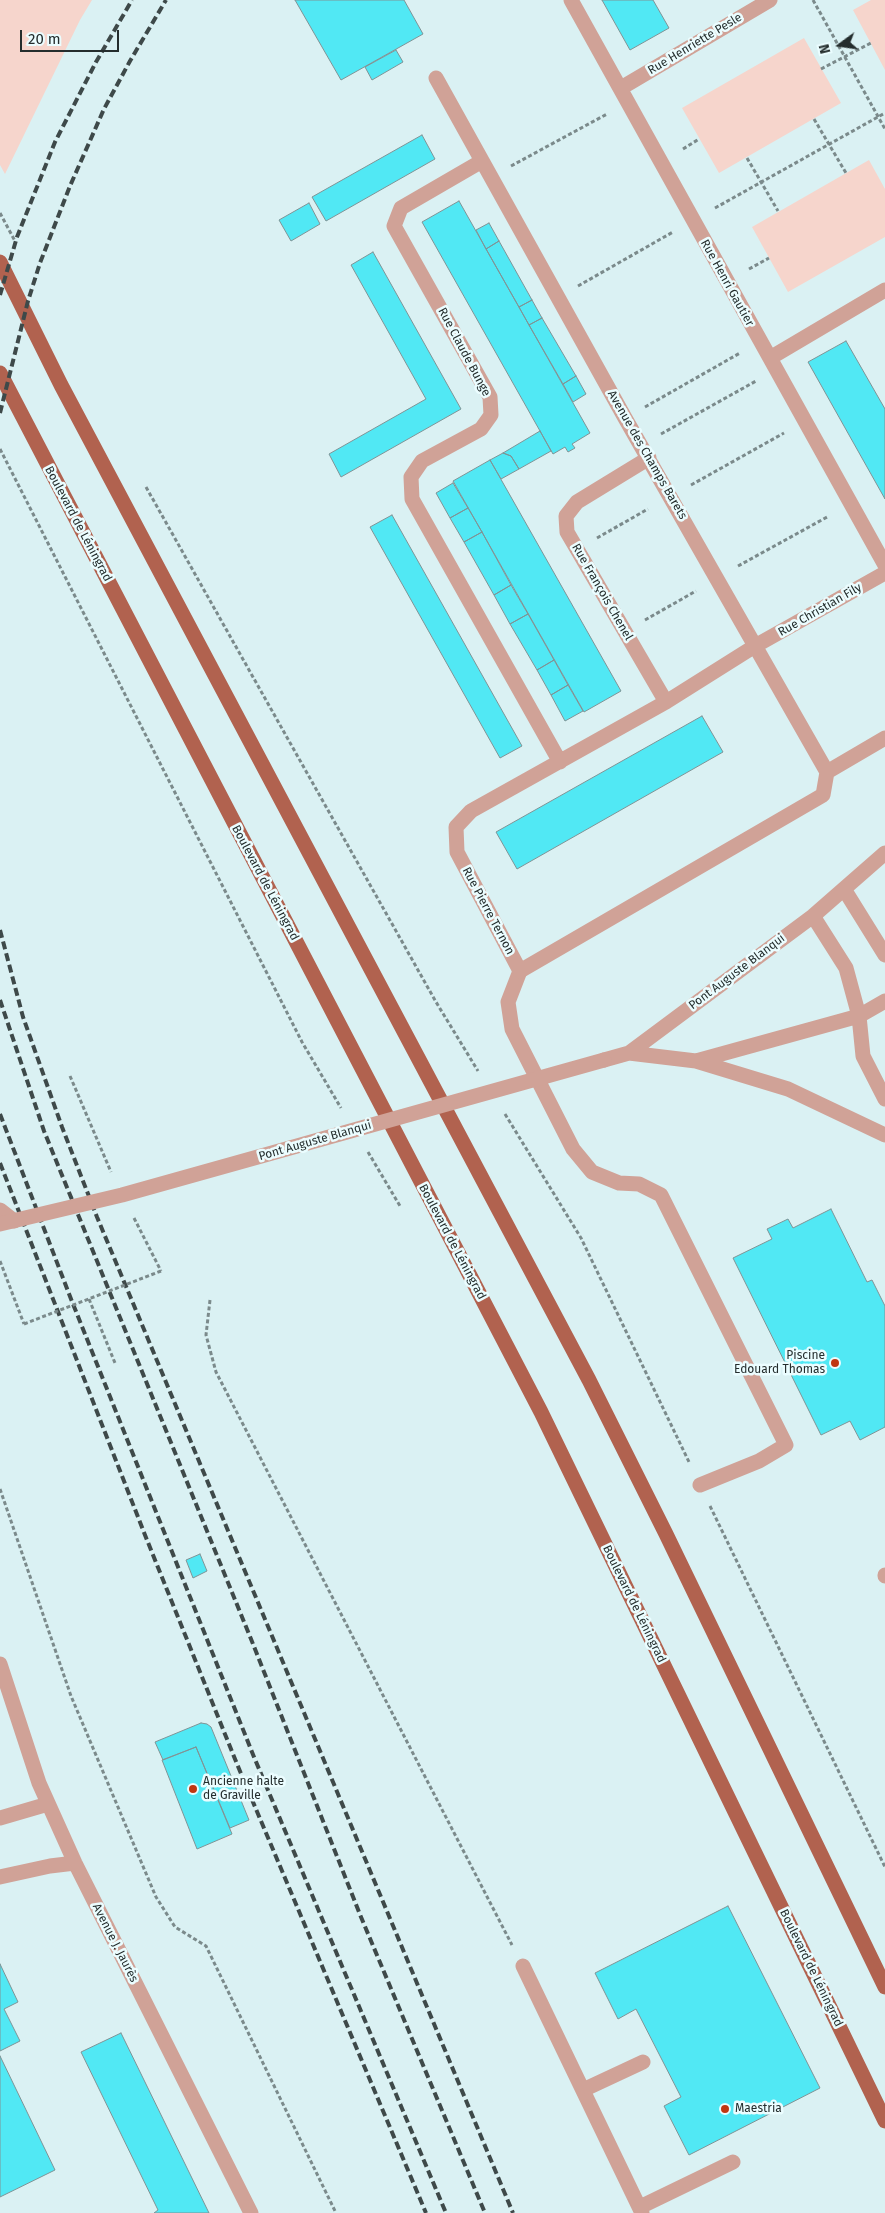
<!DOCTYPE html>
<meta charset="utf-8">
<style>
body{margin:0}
#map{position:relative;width:885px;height:2213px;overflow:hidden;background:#daf1f3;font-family:"Fira Sans",sans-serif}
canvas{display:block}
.north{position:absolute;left:815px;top:20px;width:50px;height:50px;-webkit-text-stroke:4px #ebfdff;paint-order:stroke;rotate:256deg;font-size:14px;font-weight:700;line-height:20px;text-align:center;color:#242d2d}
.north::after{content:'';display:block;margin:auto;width:18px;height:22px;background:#242d2d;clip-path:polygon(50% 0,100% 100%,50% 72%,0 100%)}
.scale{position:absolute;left:20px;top:30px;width:99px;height:22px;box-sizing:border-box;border:2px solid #242d2d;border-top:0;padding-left:6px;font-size:15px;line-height:18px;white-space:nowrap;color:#242d2d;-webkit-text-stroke:4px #ebfdff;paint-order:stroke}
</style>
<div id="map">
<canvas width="885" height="2213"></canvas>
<div class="north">N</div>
<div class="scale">20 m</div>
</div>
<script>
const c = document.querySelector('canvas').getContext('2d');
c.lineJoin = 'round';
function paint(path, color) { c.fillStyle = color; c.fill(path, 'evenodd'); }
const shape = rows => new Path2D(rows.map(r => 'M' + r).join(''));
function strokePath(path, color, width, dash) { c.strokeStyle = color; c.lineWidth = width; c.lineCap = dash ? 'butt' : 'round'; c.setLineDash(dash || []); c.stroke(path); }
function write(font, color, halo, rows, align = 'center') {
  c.font = font + ' "Fira Sans",sans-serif'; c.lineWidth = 5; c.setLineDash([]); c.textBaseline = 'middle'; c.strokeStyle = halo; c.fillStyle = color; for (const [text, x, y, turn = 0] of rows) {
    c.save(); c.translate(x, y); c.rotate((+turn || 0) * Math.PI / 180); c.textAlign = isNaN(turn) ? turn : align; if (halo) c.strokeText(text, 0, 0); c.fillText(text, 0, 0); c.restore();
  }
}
const green = shape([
 [0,0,92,0,80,20,5,174,0,165],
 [871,0,885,0,885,70,853,10],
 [804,38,841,103,719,173,682,108],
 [869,160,885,189,885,237,788,292,752,227]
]);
const building = shape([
 [295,0,404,0,423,34,341,80,295,0],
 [602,0,653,0,669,28,630,50,602,0],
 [396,50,403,62,372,80,365,67,396,50],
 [422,135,435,159,326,221,312,197,422,135],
 [459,201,590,433,572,444,575,448,568,452,565,447,553,454,422,222,459,201],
 [309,203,320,224,291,241,279,220,309,203],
 [489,223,499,241,486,249,476,230,489,223],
 [499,241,532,300,519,307,486,249,499,241],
 [373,252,461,409,341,477,329,454,426,399,351,265,373,252],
 [532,300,542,318,529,325,519,307,532,300],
 [542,318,576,376,563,384,529,325,542,318],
 [846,341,885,409,885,499,808,362,846,341],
 [576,376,586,394,573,402,563,384,576,376],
 [540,431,551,451,519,469,511,456,503,453,540,431],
 [503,453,511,456,519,469,501,479,490,460,503,453],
 [490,460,621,691,584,712,453,481,490,460],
 [453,483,468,508,450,518,436,493,453,483],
 [468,508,482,532,464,542,450,518,468,508],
 [392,515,522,746,500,758,370,527,392,515],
 [482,532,511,585,494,595,464,542,482,532],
 [511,585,528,614,510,624,494,595,511,585],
 [528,614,554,660,537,670,510,624,528,614],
 [554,660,568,685,551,695,537,670,554,660],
 [568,685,583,711,565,721,551,695,568,685],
 [702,716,723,752,517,869,496,832,702,716],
 [831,1209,867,1282,872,1280,885,1306,885,1427,860,1440,850,1421,821,1435,733,1258,772,1239,767,1229,788,1219,793,1228,831,1209],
 [200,1554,207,1571,193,1578,186,1560,200,1554],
 [201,1723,207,1724,211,1727,249,1820,230,1828,196,1747,163,1760,155,1742,201,1723],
 [196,1747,232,1834,197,1849,162,1760,196,1747],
 [728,1906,820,2088,689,2155,664,2106,681,2097,636,2009,618,2019,595,1973,728,1906],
 [0,1964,18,2002,4,2009,20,2041,0,2051,0,1964],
 [121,2033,209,2213,154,2213,158,2210,81,2052,121,2033],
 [0,2056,55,2170,0,2197,0,2056]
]);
const path = shape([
 [813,0,885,129],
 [821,69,871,43],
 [814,119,846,173],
 [683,149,699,139],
 [747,158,778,211],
 [511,166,607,114],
 [715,208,885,113],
 [0,213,15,241],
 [749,269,769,258],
 [578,286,673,232],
 [645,407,740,353],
 [661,434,756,381],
 [0,449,302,1042,341,1108],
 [691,485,784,433],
 [146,487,436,1002,478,1071],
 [597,538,648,509],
 [738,566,829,516],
 [645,620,696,591],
 [70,1076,111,1172],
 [505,1114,581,1238,690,1464],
 [368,1152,400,1206],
 [134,1218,161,1271],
 [0,1261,24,1324],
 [89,1299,115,1363],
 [210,1300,206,1335,216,1372,512,1945],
 [0,1489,71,1696,156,1897,175,1927,206,1946,336,2213],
 [710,1506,885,1867]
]);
const service = shape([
 [520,971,508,1002,512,1029,573,1149,592,1172,619,1183,639,1184,661,1195,786,1445,759,1461,700,1485],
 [885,1575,885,1576],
 [523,1966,642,2213],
 [583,2090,643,2062],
 [640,2207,733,2162]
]);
const minor = shape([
 [571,0,885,565],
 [436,78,625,418,827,772],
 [621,88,770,0],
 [482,161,401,208,394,226,490,397,491,415,481,429,422,461,411,477,412,499,560,762],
 [770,358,885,290],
 [649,458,577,502,566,516,567,532,666,702],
 [827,772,823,795,520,971,457,852,456,827,471,811,666,702,755,646,885,573],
 [827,772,885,738]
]);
const tertiary = shape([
 [844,889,885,955],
 [813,916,846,968,859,1016,863,1056,885,1099],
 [629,1053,696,1061,859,1016,885,1001],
 [604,1060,629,1053,813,916,885,853],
 [696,1061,788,1089,885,1135],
 [0,1210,14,1221],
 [0,1664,39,1783,75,1863,251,2213],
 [0,1818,48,1804],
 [0,1877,50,1866,75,1863]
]);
const primary = shape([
 [0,262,61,385,589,1380,666,1534,885,1987],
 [0,373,541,1412,885,2121]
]);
const rail = shape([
 [0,295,17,237,55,142,96,62,132,0],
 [0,413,28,301,40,263,70,186,104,109,130,61,166,0],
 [0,930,23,1017,62,1127,97,1217,513,2213],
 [0,1000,44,1131,251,1639,361,1917,485,2213],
 [0,1114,71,1299,254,1757,446,2213],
 [0,1163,145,1535,237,1764,426,2213]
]);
const pathBridge = shape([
 [24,1324,161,1271]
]);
const tertiaryBridge = shape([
 [0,1224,122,1195,604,1060]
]);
const markers = [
 [835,1363,5,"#c03611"],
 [193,1789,5,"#c03611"],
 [725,2109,5,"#c03611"]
];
const streetNames = [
 ["Rue Henriette Pesle",695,44,-31],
 ["Rue Henri Gautier",727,283,61],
 ["Rue Claude Bunge",464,352,62],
 ["Avenue des Champs Barets",647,455,60],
 ["Boulevard de Léningrad",78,524,62],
 ["Rue François Chenel",602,592,60],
 ["Rue Christian Fily",820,610,-30],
 ["Boulevard de Léningrad",265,883,62],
 ["Rue Pierre Ternon",488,911,62],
 ["Pont Auguste Blanqui",737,972,-37],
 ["Pont Auguste Blanqui",315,1141,-16],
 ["Boulevard de Léningrad",452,1242,62],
 ["Boulevard de Léningrad",634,1604,64],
 ["Avenue J. Jaurès",115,1943,63],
 ["Boulevard de Léningrad",811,1968,64]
];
const poiNames = [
 ["Piscine",825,1356,"right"],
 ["Edouard Thomas",825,1370,"right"],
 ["Ancienne halte",203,1782],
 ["de Graville",203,1796],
 ["Maestria",735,2109]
];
paint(green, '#f6d5cc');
paint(building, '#51e8f4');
strokePath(building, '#7f9395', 1);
strokePath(path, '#7b8a8b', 3, [4, 2.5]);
strokePath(service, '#d0a297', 15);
strokePath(minor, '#d0a297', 15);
strokePath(tertiary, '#d0a297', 15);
strokePath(primary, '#b1624f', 15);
strokePath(rail, '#3e4949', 4, [8, 4]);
strokePath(pathBridge, '#7b8a8b', 3, [4, 2.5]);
strokePath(tertiaryBridge, '#d0a297', 15);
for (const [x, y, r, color] of markers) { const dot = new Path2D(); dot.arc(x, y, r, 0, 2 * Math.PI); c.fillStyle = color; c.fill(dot); strokePath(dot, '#ebfdff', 2); }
write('12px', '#242d2d', '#ebfdff', streetNames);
write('12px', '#242d2d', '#ebfdff', poiNames, 'left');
</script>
